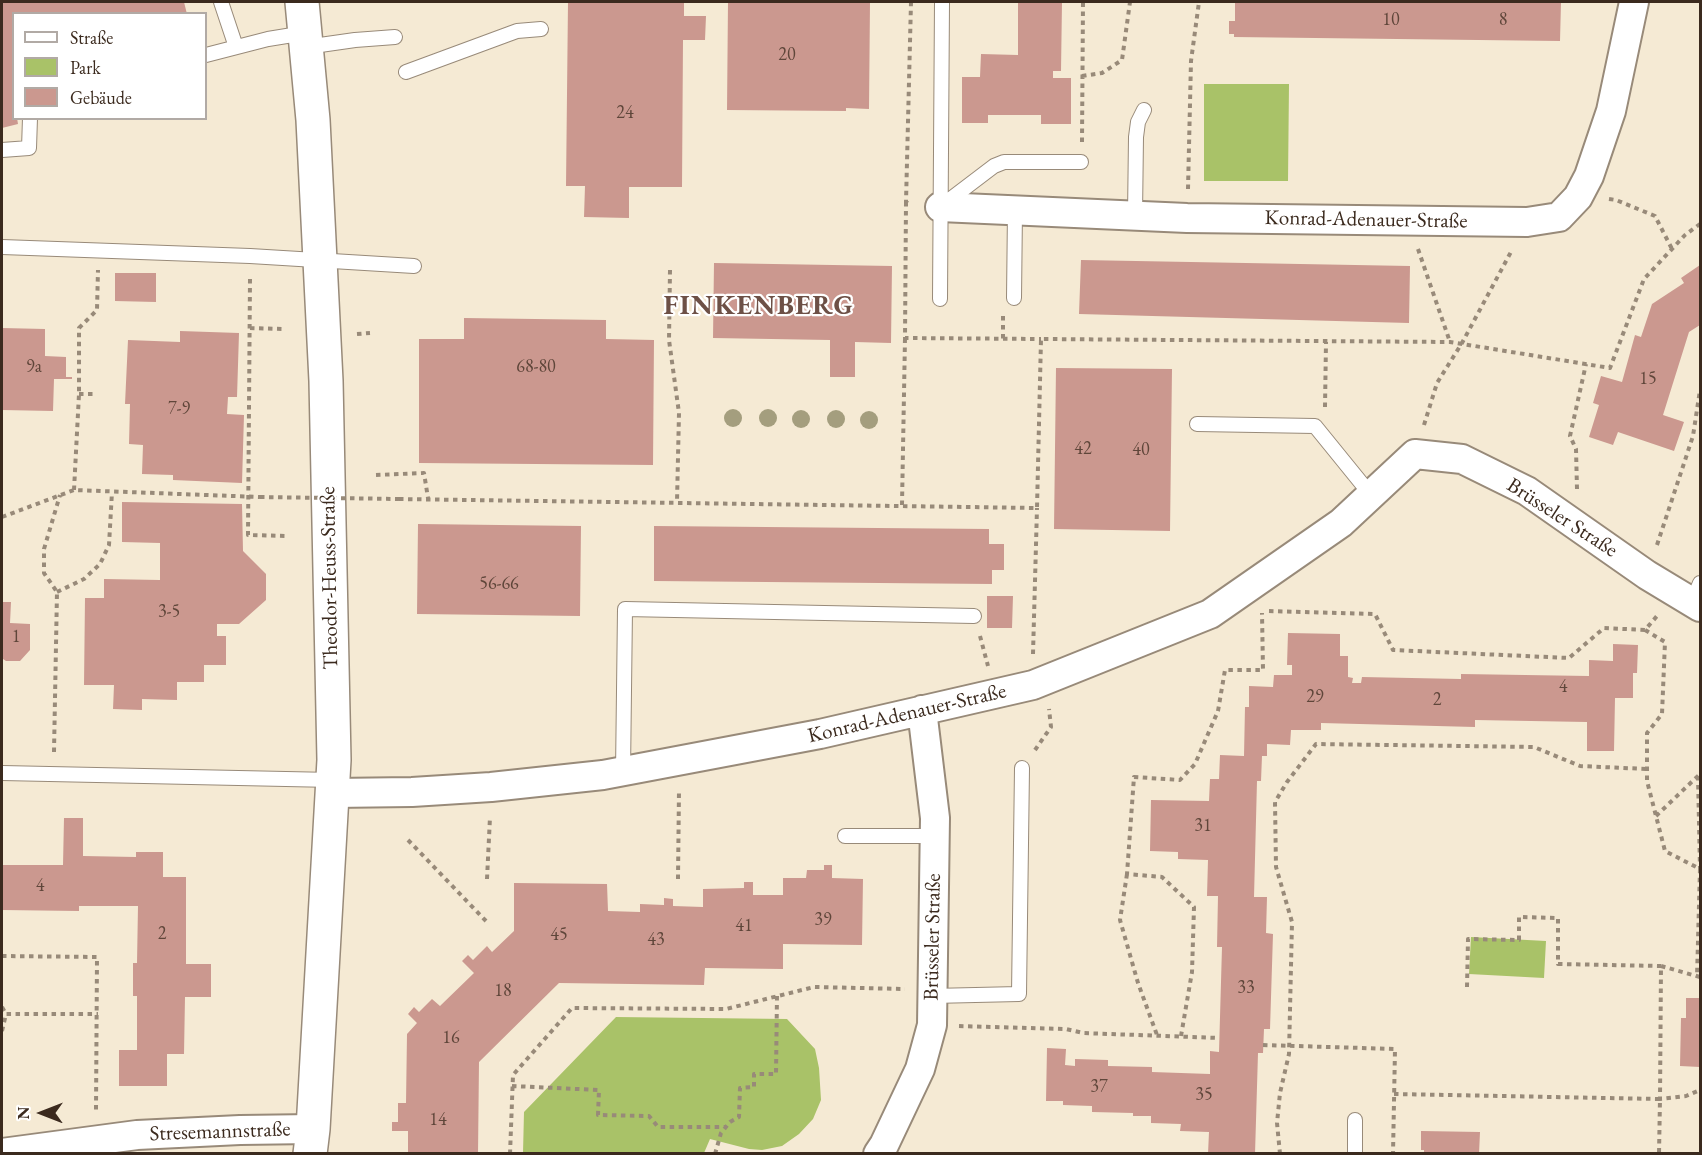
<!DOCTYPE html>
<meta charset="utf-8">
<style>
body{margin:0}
#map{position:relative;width:1702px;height:1155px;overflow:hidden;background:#f5ead4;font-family:"EB Garamond",serif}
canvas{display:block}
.frame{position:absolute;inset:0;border:3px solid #3b2a1e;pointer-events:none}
.legend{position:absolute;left:12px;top:12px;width:195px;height:108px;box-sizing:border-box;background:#fff;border:2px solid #b1aaa5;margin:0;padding:8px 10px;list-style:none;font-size:18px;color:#3b2a1e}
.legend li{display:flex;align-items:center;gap:12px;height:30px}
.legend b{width:30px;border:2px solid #b1aaa5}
.north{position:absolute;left:12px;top:1083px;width:60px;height:60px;-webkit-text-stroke:4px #fff;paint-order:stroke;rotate:270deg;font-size:16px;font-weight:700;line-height:24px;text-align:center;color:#3b2a1e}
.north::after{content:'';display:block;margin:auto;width:21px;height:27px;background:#3b2a1e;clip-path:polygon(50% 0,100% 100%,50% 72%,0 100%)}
</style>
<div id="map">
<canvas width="1702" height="1155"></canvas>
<div class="frame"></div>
<ul class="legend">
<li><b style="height:8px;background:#fff"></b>Straße</li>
<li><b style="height:16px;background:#a9c268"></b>Park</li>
<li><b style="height:16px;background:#cb988f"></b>Gebäude</li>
</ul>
<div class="north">N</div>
</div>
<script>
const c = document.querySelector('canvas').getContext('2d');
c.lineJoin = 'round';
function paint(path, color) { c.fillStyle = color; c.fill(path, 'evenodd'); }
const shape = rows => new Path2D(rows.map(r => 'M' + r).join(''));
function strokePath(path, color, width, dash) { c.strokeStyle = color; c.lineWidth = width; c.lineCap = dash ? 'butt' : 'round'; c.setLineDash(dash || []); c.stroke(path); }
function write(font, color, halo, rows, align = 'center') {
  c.font = font + ' "EB Garamond",serif'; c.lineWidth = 4.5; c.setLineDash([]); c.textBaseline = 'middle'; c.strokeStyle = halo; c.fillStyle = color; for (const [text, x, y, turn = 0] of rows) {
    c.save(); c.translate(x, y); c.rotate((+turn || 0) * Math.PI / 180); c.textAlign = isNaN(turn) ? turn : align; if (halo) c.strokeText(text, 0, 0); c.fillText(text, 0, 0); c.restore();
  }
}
const green = shape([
 [1204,84,1289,84,1288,181,1204,181],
 [1471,937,1546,941,1544,978,1469,974],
 [616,1017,787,1019,815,1049,819,1068,821,1100,813,1119,799,1134,782,1146,762,1150,749,1149,710,1139,704,1153,523,1153,524,1112]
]);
const building = shape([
 [2,2,184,2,187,14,14,14,14,118,17,118,18,124,2,128],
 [568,2,684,2,684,16,706,16,705,40,683,40,682,187,629,187,629,218,584,217,585,186,566,186],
 [728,2,870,2,869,109,846,108,846,111,727,110],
 [1018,2,1062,2,1061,71,1053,71,1053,78,1071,78,1071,124,1041,124,1041,115,988,115,988,123,962,123,962,77,980,77,981,54,1018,55],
 [1235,2,1561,2,1560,41,1234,37,1234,34,1229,34,1229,21,1235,21],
 [1081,260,1410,266,1409,323,1079,314],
 [714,263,892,266,891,343,855,342,855,377,830,377,830,340,713,338],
 [1700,265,1700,325,1689,332,1663,415,1684,422,1674,451,1618,432,1613,445,1589,437,1599,405,1593,403,1601,376,1622,382,1635,335,1641,337,1652,304,1684,283,1681,278],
 [115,273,156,273,156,302,115,301],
 [464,318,606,320,606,339,654,340,653,465,419,463,419,339,464,339],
 [2,328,45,329,45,356,66,357,66,377,72,377,72,379,54,379,53,411,2,410],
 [180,331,239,333,237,397,228,397,227,414,244,415,242,483,173,480,173,475,142,474,143,445,129,444,130,404,125,404,128,340,180,342],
 [1056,368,1172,369,1170,531,1054,529],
 [122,502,242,504,243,551,266,574,266,600,239,624,217,624,217,636,226,636,226,665,204,665,204,682,177,682,177,700,142,699,142,710,113,709,114,685,84,685,85,598,104,598,104,579,160,580,160,543,122,542],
 [418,524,581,526,580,616,417,614],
 [654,526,989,529,989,544,1004,544,1004,570,992,570,992,584,654,581],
 [987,596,1013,596,1012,628,987,628],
 [2,602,11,602,10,623,30,624,30,650,20,661,6,661,3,659,2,660],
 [1288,633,1340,634,1340,656,1348,656,1348,677,1353,678,1352,683,1361,683,1362,677,1461,679,1461,674,1589,676,1589,660,1613,661,1613,644,1638,645,1637,673,1633,673,1633,698,1615,698,1614,751,1587,751,1587,722,1475,720,1475,727,1321,723,1321,730,1291,730,1290,745,1267,744,1267,756,1262,756,1261,781,1257,781,1254,897,1267,897,1266,933,1273,934,1270,1029,1264,1029,1263,1053,1258,1053,1255,1154,1208,1154,1209,1132,1180,1131,1181,1124,1151,1123,1151,1116,1133,1116,1133,1113,1092,1112,1092,1106,1063,1105,1063,1101,1046,1101,1047,1048,1066,1049,1065,1065,1075,1066,1075,1059,1108,1060,1108,1066,1152,1067,1152,1072,1210,1074,1210,1051,1219,1052,1222,947,1217,947,1218,896,1207,896,1208,860,1178,859,1178,852,1150,851,1151,800,1209,801,1210,779,1219,779,1220,755,1244,756,1245,707,1249,707,1249,686,1273,687,1274,675,1292,675,1292,665,1287,665],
 [64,818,83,818,83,856,136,857,136,852,163,852,163,877,186,877,186,964,211,964,211,997,185,997,184,1054,167,1054,167,1086,119,1086,119,1050,137,1050,137,996,133,996,133,963,137,963,138,906,79,906,79,911,2,910,2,865,63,865],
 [824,865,832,865,832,878,863,879,862,945,783,944,783,969,705,968,704,985,559,983,479,1062,478,1154,408,1154,408,1131,392,1131,392,1122,398,1122,398,1103,406,1103,407,1034,417,1023,408,1014,414,1007,419,1012,432,999,440,1006,474,973,462,961,468,955,473,960,487,946,492,952,514,931,514,883,607,884,608,911,640,912,640,904,664,905,664,898,673,899,673,906,703,907,703,889,744,888,744,882,753,882,753,895,783,895,783,878,806,878,807,870,824,870],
 [1686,998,1700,998,1700,1067,1680,1066,1681,1018,1686,1018],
 [1421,1131,1480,1132,1479,1154,1424,1154,1424,1150,1421,1150]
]);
const path = shape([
 [1082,76,1102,73,1122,60,1130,2],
 [1082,142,1083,2],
 [1188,189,1191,61,1199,2],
 [1609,199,1616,200,1655,216,1672,249],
 [906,202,905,338,1041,339],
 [908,203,906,202,911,2],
 [1418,249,1450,342],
 [670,270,669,340,679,413,677,502],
 [250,279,248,535,288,536],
 [1003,316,1003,339],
 [250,328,284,329],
 [357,334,370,333],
 [79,394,96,394],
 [1325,407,1326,342],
 [1424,425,1437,383,1462,343,1512,250],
 [376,475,424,473,428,498],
 [1577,489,1576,449,1570,436,1586,364],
 [74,490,79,394,79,328,97,310,98,270],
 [399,499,1037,508,1041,339,1450,342,1610,368,1644,279,1685,235,1700,224],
 [902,505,905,338],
 [2,517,74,490,260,497],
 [1657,545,1693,436,1700,390],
 [57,592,84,579,100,564,109,545,112,492],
 [1269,611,1375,614,1393,650,1569,658,1604,628,1645,630,1657,616],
 [1645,630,1665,642,1662,714,1647,733,1647,781,1665,851,1700,869,1697,977],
 [980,636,988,666],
 [1033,654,1037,508],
 [1035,750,1051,727,1049,709],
 [54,752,57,592,44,573,44,549,60,495],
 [1698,776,1700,869],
 [1656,816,1700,774],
 [408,840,486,921],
 [1127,874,1120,920,1138,983,1157,1035],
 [487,879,490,817],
 [678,879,679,790],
 [2,956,97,957,96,1110],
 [1700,977,1661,966,1660,1099,1686,1096,1700,1090],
 [1467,987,1468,939,1519,940,1519,917,1558,918,1558,964,1661,966],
 [2,1007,6,1014],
 [959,1026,1066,1029,1083,1033,1219,1038],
 [2,1031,6,1014,98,1014],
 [1181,1036,1192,972,1194,907,1162,877,1127,874,1134,777,1180,780,1195,764,1218,711,1225,670,1263,670,1262,613],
 [1263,1045,1395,1049,1393,1154],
 [512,1086,599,1090,598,1115,649,1116,658,1127,726,1127],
 [1394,1094,1660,1099,1659,1154],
 [510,1154,513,1075,572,1008,726,1009,814,987,905,989],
 [715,1154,721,1133,730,1122,739,1117,740,1088,754,1087,754,1074,776,1074,777,995],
 [1280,1154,1277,1123,1280,1093,1289,1054,1292,922,1276,867,1275,802,1287,782,1316,744,1534,747,1580,766,1647,769]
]);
const service = shape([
 [221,2,236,47],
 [306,47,355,40,395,37],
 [206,55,268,39,305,33],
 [406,72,517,31,541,29],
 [2,150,29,148,30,118],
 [944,204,994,166,1004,162,1081,162],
 [1135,215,1136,137,1138,122,1144,110],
 [2,247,250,256,414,266],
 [1014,298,1015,210],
 [940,299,942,2],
 [1197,424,1315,426,1371,495],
 [1692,602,1700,583],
 [623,772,625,609,974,616],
 [2,773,333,780],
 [845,836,934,836],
 [932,996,1019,994,1022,768],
 [1355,1154,1355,1120]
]);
const minor = shape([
 [940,207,1187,218,1527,222,1559,217,1578,197,1589,176,1611,111,1634,2],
 [333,793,412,792,491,787,603,775,820,734,1033,685,1210,614,1341,523,1415,454,1462,459,1527,491,1647,575,1700,607],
 [2,1153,137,1135,240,1130,313,1129],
 [878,1154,884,1145,920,1069,932,1025,935,818,922,710]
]);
const tertiary = shape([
 [302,2,313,120,326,381,334,760,313,1129,310,1154]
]);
const pathBridge = shape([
 [260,497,399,499]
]);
const trees = [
 [733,418],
 [768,418],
 [801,419],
 [836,419],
 [869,420]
];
const numberNames = [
 ["10",1391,20],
 ["8",1503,20],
 ["20",787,55],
 ["24",625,113],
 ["9a",34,367],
 ["68-80",536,367],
 ["15",1648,379],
 ["7-9",179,409],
 ["42",1083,449],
 ["40",1141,450],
 ["56-66",499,584],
 ["3-5",169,612],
 ["1",16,637],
 ["4",1563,687],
 ["29",1315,697],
 ["2",1437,700],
 ["31",1203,826],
 ["4",40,886],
 ["39",823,920],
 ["41",744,926],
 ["2",162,934],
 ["45",559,935],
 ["43",656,940],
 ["33",1246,988],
 ["18",503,991],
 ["16",451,1038],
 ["37",1099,1087],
 ["35",1204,1095],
 ["14",438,1120]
];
const streetNames = [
 ["Konrad-Adenauer-Straße",1366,220,1],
 ["Brüsseler Straße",1562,518,33],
 ["Theodor-Heuss-Straße",330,578,-91],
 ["Konrad-Adenauer-Straße",907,714,-13],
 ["Brüsseler Straße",933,937,-89],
 ["Stresemannstraße",220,1132,-2]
];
const districtNames = [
 ["FINKENBERG",759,307]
];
paint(green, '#a9c268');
paint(building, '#cb988f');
strokePath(service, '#988a79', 16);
strokePath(minor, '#988a79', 32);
strokePath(tertiary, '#988a79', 36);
strokePath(path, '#988a79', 4, [4.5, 4.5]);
strokePath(service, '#fff', 14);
strokePath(minor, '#fff', 28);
strokePath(tertiary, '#fff', 33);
strokePath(pathBridge, '#988a79', 4, [4.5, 4.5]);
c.fillStyle = '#a49e7e';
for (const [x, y] of trees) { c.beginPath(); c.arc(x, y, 9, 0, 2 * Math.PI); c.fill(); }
write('18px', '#5f463a', null, numberNames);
write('21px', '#3b2a1e', '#fff', streetNames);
c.letterSpacing = '1.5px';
write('bold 27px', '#6d5046', '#fff', districtNames);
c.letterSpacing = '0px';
</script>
